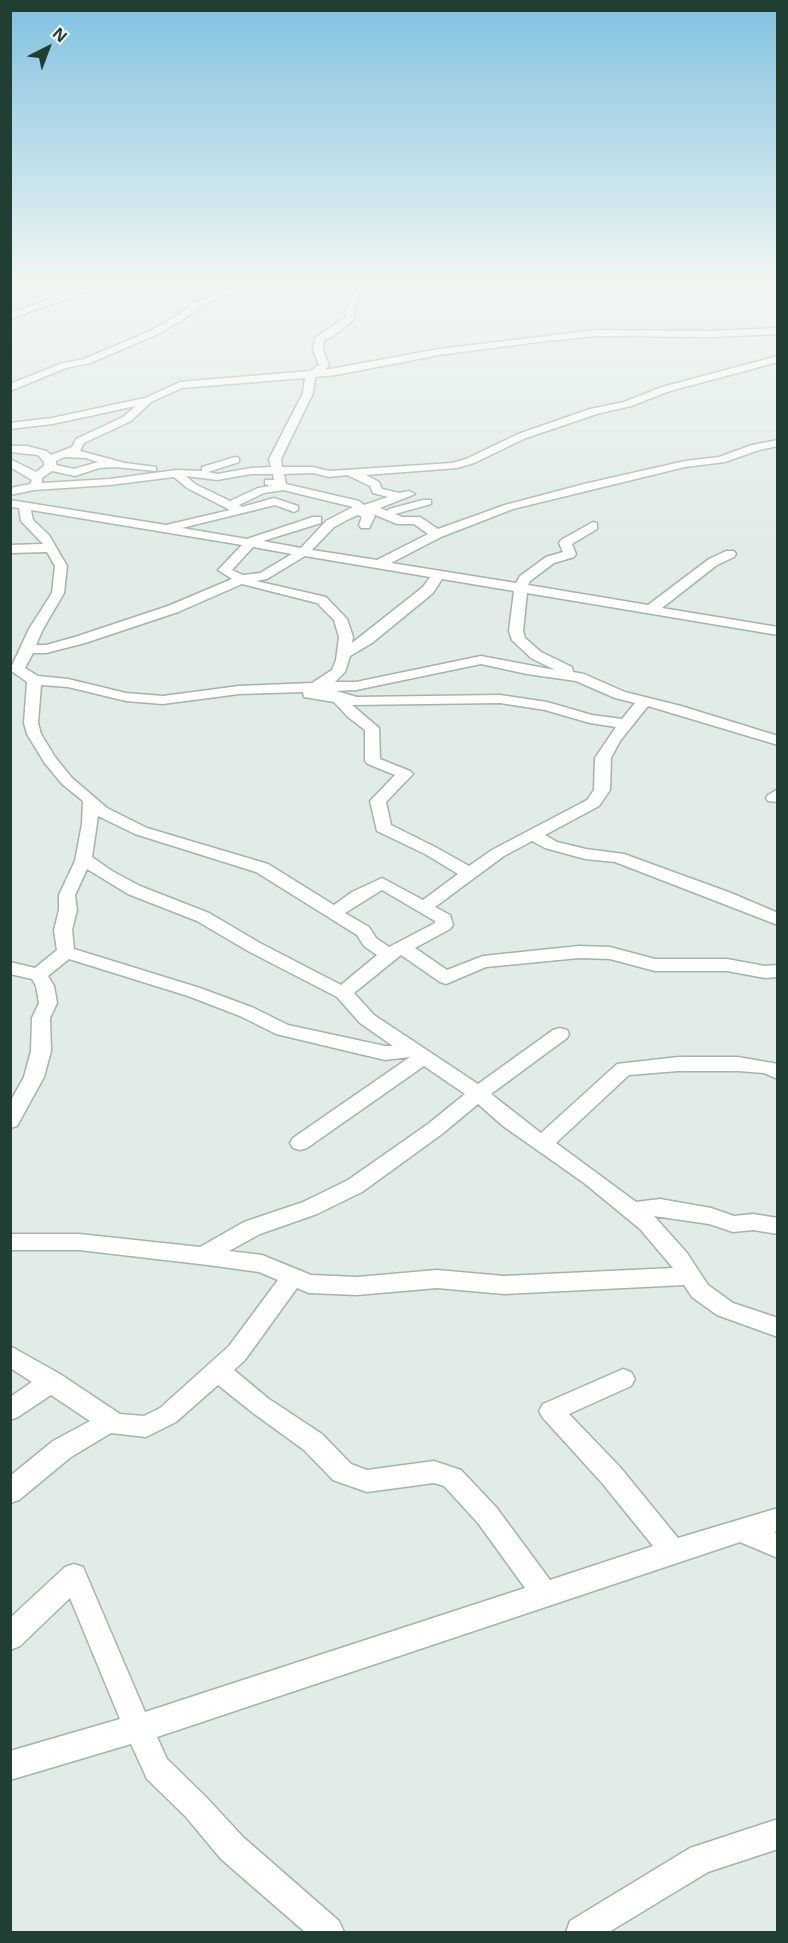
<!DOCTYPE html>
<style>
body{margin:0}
#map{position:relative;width:788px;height:1943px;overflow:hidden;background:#e0ece5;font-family:"Open Sans",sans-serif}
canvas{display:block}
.frame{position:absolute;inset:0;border:12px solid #203e31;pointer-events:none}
.north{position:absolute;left:18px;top:18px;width:60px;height:60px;-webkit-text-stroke:4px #f1f8f4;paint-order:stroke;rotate:42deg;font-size:16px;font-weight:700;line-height:24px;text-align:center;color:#203e31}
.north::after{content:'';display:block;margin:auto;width:21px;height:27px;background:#203e31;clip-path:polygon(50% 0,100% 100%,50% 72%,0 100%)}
</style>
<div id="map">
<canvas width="788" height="1943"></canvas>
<div class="frame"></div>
<div class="north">N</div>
</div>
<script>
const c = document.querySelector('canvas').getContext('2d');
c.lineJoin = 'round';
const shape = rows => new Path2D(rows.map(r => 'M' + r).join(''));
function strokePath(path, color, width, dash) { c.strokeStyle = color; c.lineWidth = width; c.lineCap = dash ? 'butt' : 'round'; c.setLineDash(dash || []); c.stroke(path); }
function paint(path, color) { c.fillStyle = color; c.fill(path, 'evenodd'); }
const minor = shape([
 [113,280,128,280,94,289,10,319,10,313,88,285,113,280],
 [356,280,364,280,367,284,355,305,353,320,333,336,324,340,323,350,329,366,325,370,439,349,597,330,712,331,778,328,778,334,712,337,597,336,546,341,439,355,336,375,315,377,313,393,281,459,282,467,313,467,329,471,452,463,466,459,518,434,590,409,624,402,662,387,778,356,778,362,670,391,631,406,597,414,526,438,474,463,457,468,366,475,379,482,382,489,399,493,409,491,415,494,380,508,387,511,389,509,423,500,431,500,431,504,395,514,402,517,420,517,438,529,505,505,584,484,685,461,719,457,752,445,778,440,778,446,759,450,725,462,685,467,513,509,441,537,391,563,516,583,520,576,546,557,563,552,559,543,561,540,593,522,597,523,597,529,572,544,576,554,574,557,554,563,530,581,528,585,648,605,709,559,726,551,734,551,736,554,734,557,717,565,662,608,778,627,778,635,527,593,523,631,525,638,541,652,572,667,573,672,584,674,625,692,681,706,778,736,778,745,648,706,620,741,611,758,610,790,599,806,545,835,557,842,586,849,624,854,731,893,778,913,778,925,615,862,585,859,545,848,532,841,504,856,435,907,450,915,453,925,450,929,415,948,447,970,483,956,579,946,610,947,655,959,727,959,765,966,778,965,778,977,765,978,727,971,655,971,610,959,579,958,486,967,446,984,440,982,401,955,354,993,374,1015,478,1084,553,1030,560,1028,567,1030,569,1034,567,1038,491,1094,541,1133,617,1064,678,1057,738,1057,778,1064,778,1079,764,1073,738,1071,678,1071,629,1075,556,1143,636,1202,660,1199,711,1208,734,1216,753,1214,778,1218,778,1234,753,1230,733,1232,709,1224,654,1216,687,1253,708,1285,733,1303,778,1318,778,1337,717,1315,692,1297,684,1285,504,1294,437,1288,357,1295,309,1293,297,1288,245,1360,234,1370,269,1399,322,1434,351,1464,367,1470,434,1461,461,1470,496,1507,550,1580,653,1546,602,1483,543,1418,539,1411,543,1404,623,1369,631,1372,635,1379,631,1386,569,1414,620,1467,678,1538,778,1508,778,1531,774,1532,778,1534,778,1558,740,1542,157,1737,167,1759,206,1797,243,1837,339,1921,344,1932,305,1932,221,1859,186,1817,147,1779,131,1744,10,1780,10,1751,120,1719,70,1598,20,1646,10,1650,10,1618,65,1567,74,1564,83,1567,145,1712,525,1588,478,1523,444,1486,434,1483,367,1492,333,1480,304,1450,253,1413,218,1385,176,1422,146,1437,111,1433,71,1457,19,1500,10,1503,10,1476,53,1441,90,1421,51,1395,18,1417,10,1420,10,1397,32,1382,10,1368,10,1346,60,1374,120,1414,144,1416,160,1408,229,1346,278,1280,259,1272,208,1265,79,1250,10,1250,10,1234,79,1234,200,1247,244,1222,303,1202,348,1180,428,1124,465,1094,424,1066,307,1148,300,1150,293,1148,290,1143,293,1138,410,1057,385,1060,276,1034,240,1016,188,996,69,959,48,976,54,986,57,1003,50,1018,51,1051,44,1077,17,1126,10,1128,10,1102,24,1077,31,1051,32,1018,39,1003,36,986,32,979,10,974,10,962,35,968,57,950,54,930,59,910,59,895,75,861,82,824,83,801,62,784,44,762,27,734,24,723,27,682,10,670,29,629,52,593,55,566,47,552,10,553,10,545,43,544,21,521,19,508,10,507,10,500,166,525,230,510,187,488,174,477,110,485,34,490,10,495,10,488,30,484,32,480,10,467,10,459,36,472,44,466,44,462,38,455,10,452,10,446,27,446,46,451,51,455,72,447,76,439,123,417,136,406,52,424,10,429,10,423,52,418,145,398,180,382,310,371,319,365,313,350,315,338,346,317,347,305,359,284,356,280],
 [305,378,303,393,269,459,271,467,251,468,217,474,208,472,239,462,239,458,235,457,202,467,202,471,176,470,110,479,42,483,42,478,52,471,75,476,99,468,115,467,156,471,156,467,125,463,80,451,84,443,131,421,151,402,182,388,305,378],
 [65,457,86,458,98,462,74,469,56,465,56,461,65,457],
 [313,473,329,477,347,475,370,486,373,493,388,497,364,505,359,501,286,484,284,474,313,473],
 [251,474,273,474,274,480,265,480,265,484,270,486,258,488,230,501,195,484,186,476,217,480,251,474],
 [283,490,353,507,326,521,301,548,263,541,321,523,321,517,313,517,247,539,182,528,275,505,294,512,298,510,298,506,274,498,242,507,239,505,264,493,283,490],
 [31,510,242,545,218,570,232,579,168,606,75,637,46,645,36,645,43,629,64,593,67,566,49,535,33,520,31,510],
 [373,514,397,524,414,524,428,534,377,560,312,550,334,527,351,518,358,515,362,517,359,525,361,528,369,528,375,516,373,514],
 [253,547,292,554,260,573,243,575,232,570,253,547],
 [305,556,430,577,423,587,352,643,353,637,347,619,326,597,256,581,267,579,305,556],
 [442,579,514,591,509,631,512,640,531,658,555,670,481,656,356,682,335,682,345,672,350,656,372,643,433,593,442,579],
 [242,584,317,603,334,620,339,637,336,660,332,670,312,683,239,686,163,696,126,693,68,679,38,676,25,668,33,653,46,653,85,643,178,612,242,584],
 [481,664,527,674,576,681,615,698,635,703,622,719,592,715,547,702,500,695,357,697,336,691,356,690,481,664],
 [41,685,68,687,126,701,163,704,239,694,303,692,304,697,334,702,348,717,365,730,365,761,368,764,395,775,370,801,377,831,425,854,458,874,423,900,382,878,352,892,334,905,268,864,147,828,107,808,72,778,55,757,41,734,38,723,41,685],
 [500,703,545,710,590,723,616,727,595,758,594,790,587,800,492,850,469,866,437,848,391,825,386,802,413,774,410,771,380,759,379,728,352,705,500,703],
 [98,816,135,834,256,872,357,935,364,946,377,955,341,985,260,943,209,913,140,886,112,871,92,857,98,816],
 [87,869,128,894,197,921,248,951,337,997,360,1023,393,1046,385,1046,288,1025,254,1008,200,988,74,949,72,930,77,910,75,895,87,869],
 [382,890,435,921,435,923,389,947,376,938,369,927,345,913,382,890],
 [478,1104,503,1126,584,1183,640,1229,673,1268,504,1276,437,1270,357,1277,311,1275,262,1255,229,1251,260,1234,317,1214,362,1192,442,1134,478,1104],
 [228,289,235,291,201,306,186,318,156,335,90,363,66,368,10,391,10,384,60,364,84,359,150,331,180,314,195,302,228,289],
 [778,789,778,802,768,801,766,798,768,795,778,789],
 [778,1819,778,1849,708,1872,609,1932,566,1932,570,1921,690,1848,778,1819]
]);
strokePath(minor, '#a3b4ab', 3);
paint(minor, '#fff');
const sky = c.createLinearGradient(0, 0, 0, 552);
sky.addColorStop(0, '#80c1e0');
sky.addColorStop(0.51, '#f1f6f3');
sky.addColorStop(1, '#f1f6f300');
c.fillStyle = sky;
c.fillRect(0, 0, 788, 552);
</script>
